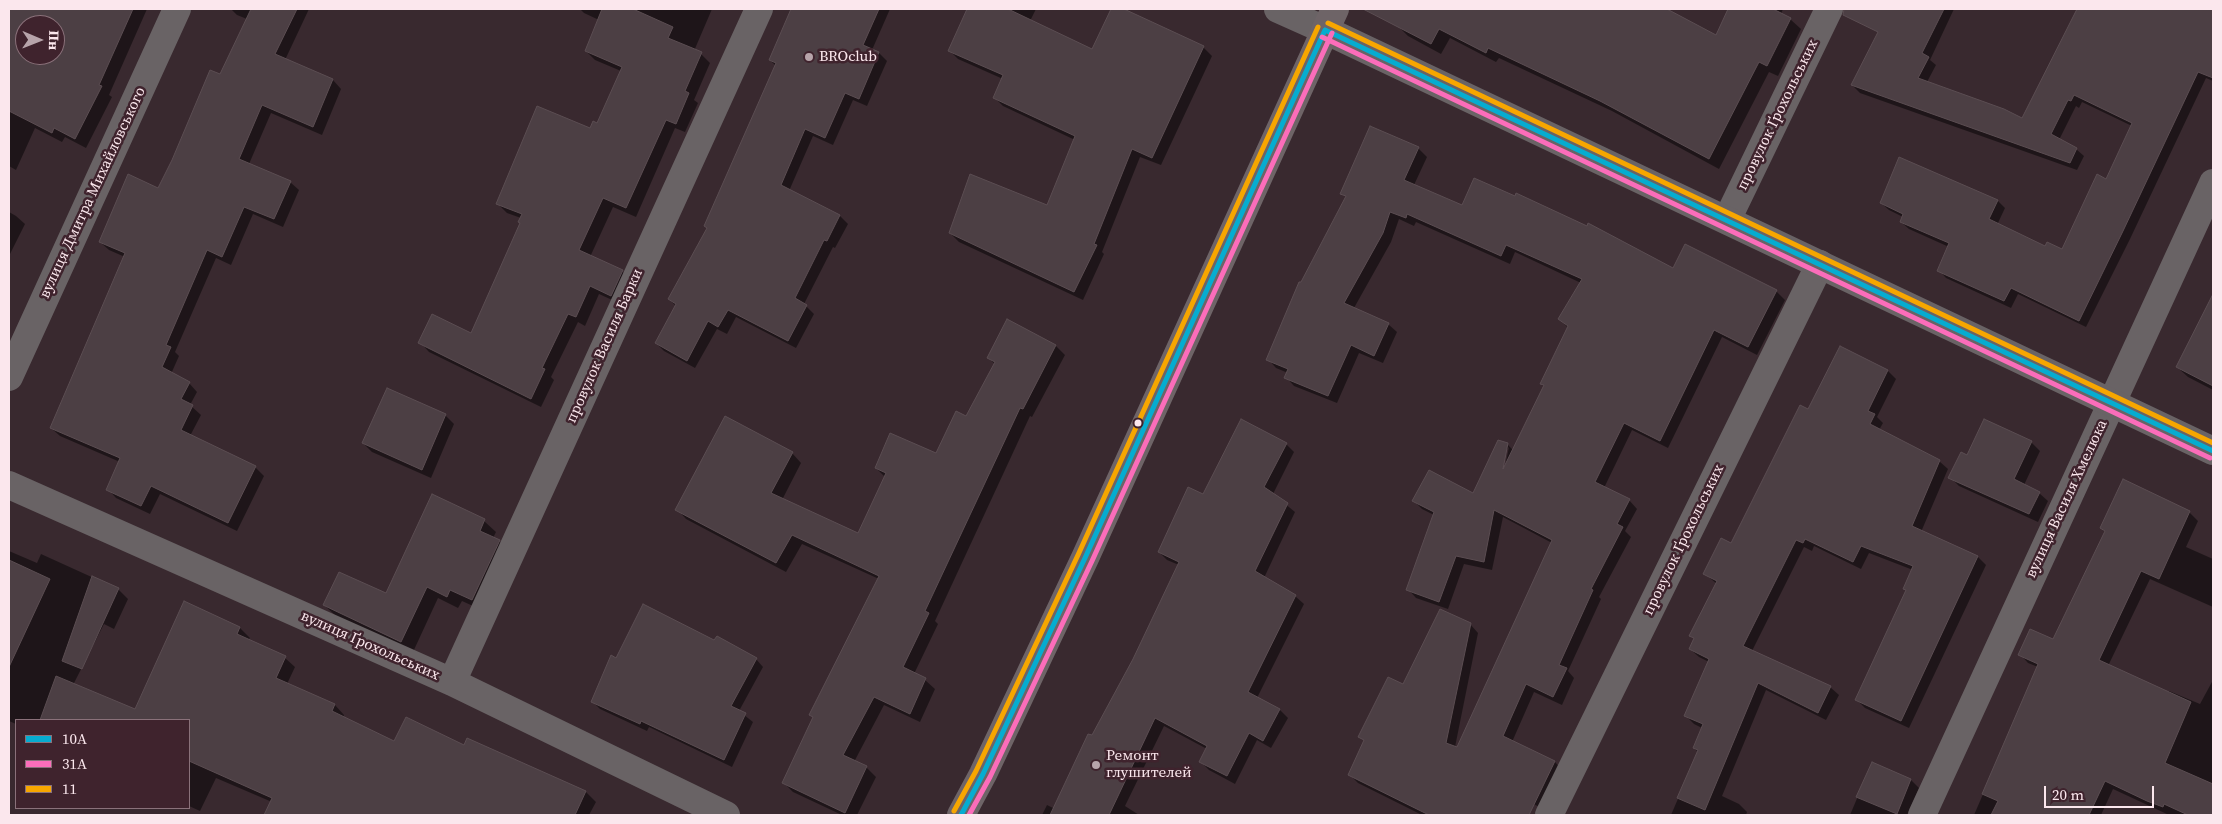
<!DOCTYPE html>
<meta charset="utf-8">
<style>
body{margin:0}
#map{position:relative;width:2222px;height:824px;overflow:hidden;background:#39292f;font-family:"Source Serif 4",serif}
canvas{display:block}
.frame{position:absolute;inset:0;border:10px solid #fbe7ed;pointer-events:none}
.legend{position:absolute;left:15px;top:719px;width:175px;height:90px;box-sizing:border-box;background:#3f232d;border:1px solid #8a717a;margin:0;padding:6px 9px;list-style:none;font-size:15px;color:#fbe7ed}
.legend li{display:flex;align-items:center;gap:10px;height:25px}
.legend b{width:25px;border:1px solid #8a717a}
.north{position:absolute;left:15px;top:15px;width:50px;height:50px;box-sizing:border-box;background:#3f232d;border:1px solid #8a717a;border-radius:50%;rotate:91deg;font-size:14px;font-weight:700;line-height:20px;text-align:center;color:#fbe7ed}
.north::after{content:'';display:block;margin:auto;width:18px;height:22px;background:#b7a4aa;clip-path:polygon(50% 0,100% 100%,50% 72%,0 100%)}
.scale{position:absolute;left:2044px;top:786px;width:110px;height:22px;box-sizing:border-box;border:2px solid #fbe7ed;border-top:0;padding-left:6px;font-size:15px;line-height:18px;white-space:nowrap;color:#fbe7ed;-webkit-text-stroke:4px #3f232d;paint-order:stroke}
</style>
<div id="map">
<canvas width="2222" height="824"></canvas>
<div class="frame"></div>
<ul class="legend">
<li><b style="height:6px;background:#06acd0"></b>10А</li>
<li><b style="height:6px;background:#fb6dba"></b>31А</li>
<li><b style="height:6px;background:#f7a600"></b>11</li>
</ul>
<div class="north">Пн</div>
<div class="scale">20 m</div>
</div>
<script>
const c = document.querySelector('canvas').getContext('2d');
c.lineJoin = 'round';
function paint(path, color) { c.fillStyle = color; c.fill(path, 'evenodd'); }
const shape = rows => new Path2D(rows.map(r => 'M' + r).join(''));
function strokePath(path, color, width, dash) { c.strokeStyle = color; c.lineWidth = width; c.lineCap = dash ? 'butt' : 'round'; c.setLineDash(dash || []); c.stroke(path); }
function write(font, color, halo, rows, align = 'center') {
  c.font = font + ' "Source Serif 4",serif'; c.lineWidth = 5; c.setLineDash([]); c.textBaseline = 'middle'; c.strokeStyle = halo; c.fillStyle = color; for (const [text, x, y, turn = 0] of rows) {
    c.save(); c.translate(x, y); c.rotate((+turn || 0) * Math.PI / 180); c.textAlign = isNaN(turn) ? turn : align; if (halo) c.strokeText(text, 0, 0); c.fillText(text, 0, 0); c.restore();
  }
}
const shadow = shape([
 [11,9,147,9,109,95,112,97,86,148,65,137,62,142,35,128,16,170,9,166,9,14],
 [25,25,55,25,55,55,25,55],
 [231,9,309,9,285,60,333,80,341,89,322,135,271,113,249,164,290,182,299,190,283,227,253,214,231,265,216,258,175,352,179,356,171,374,189,383,197,392,190,405,201,415,190,436,255,467,264,476,237,531,160,494,150,514,116,498,108,489,120,462,60,436,51,428,125,257,109,250,100,242,158,190,221,76,247,19,237,15],
 [580,9,712,9,694,51,701,54,710,63,694,100,698,103,685,132,675,128,636,217,613,207,590,257,622,271,631,281,621,304,599,294,585,326,578,322,551,377,554,380,541,407,429,352,420,342,472,335,521,224,521,218,507,213,498,204,598,125,621,71,595,60,586,51,599,20,584,13],
 [793,9,890,9,872,50,879,53,887,61,867,106,853,100,833,145,813,136,789,191,840,216,848,224,835,248,833,247,804,304,814,314,796,348,736,317,727,334,717,329,695,368,664,351,656,343,676,306,669,299,708,229,776,66,770,60],
 [968,9,1036,9,1030,21,1093,50,1112,9,1121,9,1203,47,1212,56,1161,165,1140,157,1102,252,1104,254,1083,300,959,242,950,233,1048,207,1075,140,1003,106,994,97,1003,79,958,59,950,51],
 [1406,9,1566,9,1589,20,1595,9,1664,9,1716,37,1730,9,1783,9,1781,14,1790,19,1801,29,1778,76,1769,72,1719,169,1612,111,1499,58,1496,62,1450,38,1441,54,1408,36,1398,26],
 [1890,9,1954,9,1930,60,1936,65,1927,82,2023,120,2079,9,2213,9,2213,81,2206,78,2130,239,2086,327,2018,294,2011,308,1946,278,1939,270,1949,247,1909,229,1901,222,1903,217,1889,210,1881,203,1900,159,1998,201,2005,208,1997,225,2046,248,2062,251,2107,180,2132,126,2082,102,2079,108,2076,106,2059,140,2076,149,2084,156,2077,170,1860,93,1852,85],
 [1418,148,1427,157,1414,185,1463,207,1674,269,1776,291,1785,300,1757,355,1722,337,1668,448,1632,430,1604,488,1629,500,1637,509,1625,531,1631,537,1599,597,1601,599,1568,671,1574,678,1562,705,1534,692,1512,742,1555,762,1563,771,1544,809,1512,794,1501,815,1422,815,1358,783,1350,775,1365,741,1360,737,1404,686,1470,624,1478,633,1455,747,1457,748,1552,543,1503,517,1492,570,1464,564,1448,609,1416,598,1408,589,1434,515,1422,509,1414,501,1473,495,1508,445,1513,450,1544,386,1541,384,1568,328,1560,319,1581,283,1515,252,1510,264,1416,222,1414,226,1399,219,1391,242,1354,308,1388,324,1397,332,1383,363,1359,353,1337,403,1294,386,1286,377,1288,373,1276,368,1268,359,1301,284,1347,198,1342,193],
 [1509,447,1503,476,1500,475,1506,450],
 [9,212,16,216,25,224,9,256],
 [2213,297,2213,390,2188,377,2177,367],
 [1008,320,1056,346,1065,355,1032,417,1030,416,935,621,938,624,914,674,925,680,935,689,920,722,884,705,854,762,866,767,876,777,857,815,842,815,793,792,784,783,879,579,802,544,786,572,686,519,677,509,792,453,801,463,782,500,858,535,885,477,876,468,937,455,967,418,995,364,988,358],
 [1841,347,1888,371,1896,379,1877,417,1883,423,1879,430,1939,461,1948,469,1921,532,1978,557,1986,565,1909,728,1865,708,1857,700,1907,591,1904,589,1913,570,1869,553,1861,569,1814,546,1812,551,1804,547,1752,651,1830,687,1839,695,1826,720,1766,690,1722,796,1739,804,1747,812,1746,815,1671,815,1698,752,1694,748,1702,728,1694,724,1686,716,1709,662,1699,657,1690,649,1695,640,1691,636,1717,584,1704,573,1731,544,1809,411],
 [387,389,446,416,454,424,431,478,372,452,363,443],
 [2031,442,2040,451,2024,485,2039,493,2048,501,2038,522,1959,486,1950,477,1968,457],
 [1286,444,1294,452,1273,494,1295,512,1264,578,1295,596,1304,604,1257,698,1280,710,1288,718,1271,748,1257,740,1235,784,1209,770,1201,762,1207,749,1164,726,1125,806,1139,815,1042,815,1047,805,1055,809,1134,660,1179,565,1167,560,1159,552,1204,496],
 [2189,512,2198,521,2186,547,2213,559,2213,607,2150,579,2108,666,2168,693,2169,691,2200,704,2213,680,2213,815,2169,815,2113,789,2101,815,1974,815,2038,667,2028,663,2020,654,2053,641,2105,532,2101,528],
 [484,521,496,532,493,538,499,541,510,553,484,611,462,601,458,608,438,598,413,652,336,616,324,605,386,595],
 [9,551,37,563,41,554,118,589,128,599,114,629,104,624,73,685,135,710,184,603,240,628,250,638,248,640,285,658,295,667,287,684,335,705,344,715,343,718,395,743,464,747,586,792,596,802,589,815,265,815,272,802,216,778,200,811,189,806,189,720,16,720,16,724,9,721],
 [715,642,756,659,763,667,739,711,753,722,732,767,649,727,647,731,600,709,592,701],
 [1872,763,1911,780,1919,788,1907,815,1850,815]
]);
const building = shape([
 [9,9,133,9,99,85,102,86,75,139,54,128,52,133,9,111,9,9],
 [25,25,55,25,55,55,25,55,25,25],
 [251,9,297,9,275,54,333,79,313,127,262,105,239,159,291,181,274,219,244,207,222,257,207,250,166,345,171,347,162,367,190,382,181,399,193,405,181,430,256,466,228,523,151,486,141,506,106,490,120,458,50,428,125,253,99,242,128,174,158,188,172,160,210,70,220,74,251,9],
 [602,9,633,9,673,27,668,38,702,52,685,91,689,93,676,124,666,120,626,208,603,198,579,250,623,270,611,296,590,286,576,317,568,314,542,368,545,369,531,399,418,343,432,314,471,333,520,223,518,222,522,214,496,204,537,106,590,128,593,121,597,123,622,67,585,51,602,9],
 [791,9,879,9,863,45,879,52,859,99,845,93,825,138,805,129,781,185,840,215,827,241,824,240,795,298,807,305,788,341,728,310,718,327,708,321,687,361,655,343,676,304,668,299,707,228,704,226,776,63,769,60,791,9],
 [967,9,1008,9,1092,49,1111,9,1124,9,1204,46,1152,158,1132,149,1094,244,1097,245,1074,292,949,233,970,174,1047,205,1075,136,993,98,1003,75,948,51,967,9],
 [1363,9,1667,9,1716,35,1728,9,1773,9,1791,18,1767,66,1759,62,1709,159,1600,101,1488,48,1486,53,1439,29,1431,44,1363,9],
 [1844,9,1944,9,1922,53,1929,57,1918,78,2004,109,2022,118,2077,9,2213,9,2213,78,2198,72,2123,231,2079,321,2011,288,2004,301,1937,271,1949,243,1900,222,1903,214,1880,203,1899,157,1998,200,1989,219,2045,246,2047,242,2062,249,2097,174,2106,179,2132,123,2074,95,2071,101,2068,100,2051,134,2077,148,2070,163,1851,85,1878,32,1843,15,1844,9],
 [1370,126,1419,147,1404,180,1462,205,1474,178,1515,196,1516,193,1587,226,1588,223,1673,268,1685,244,1777,290,1748,347,1714,330,1660,441,1624,423,1595,482,1630,499,1617,524,1623,527,1591,589,1593,590,1559,665,1567,668,1553,697,1526,684,1503,736,1555,761,1529,815,1429,815,1348,775,1364,740,1358,737,1388,677,1403,684,1440,609,1471,623,1446,743,1457,747,1552,540,1494,510,1484,562,1456,556,1439,602,1406,590,1434,512,1412,501,1429,470,1473,493,1498,440,1508,443,1503,469,1544,385,1540,384,1568,326,1558,319,1582,279,1506,245,1501,256,1407,214,1406,218,1390,212,1383,233,1344,303,1389,323,1374,356,1351,345,1328,396,1284,378,1288,369,1266,360,1299,282,1301,282,1346,196,1340,194,1370,126],
 [2213,294,2213,386,2176,367,2213,294],
 [1007,319,1056,345,1023,409,1020,408,925,611,929,613,903,667,926,678,910,714,874,697,843,755,867,766,845,813,782,783,813,717,809,715,879,576,792,535,776,563,675,510,725,416,793,452,771,493,858,533,886,473,875,468,890,433,936,453,956,411,966,416,995,362,987,358,1007,319],
 [1840,346,1888,370,1868,411,1875,414,1870,424,1940,460,1912,526,1978,556,1901,721,1855,700,1906,590,1903,589,1913,566,1861,546,1853,562,1805,539,1803,543,1796,540,1743,646,1831,686,1818,713,1758,683,1705,810,1677,798,1698,750,1693,748,1703,724,1684,716,1709,659,1689,649,1694,638,1689,636,1717,581,1703,574,1721,538,1731,543,1800,405,1808,409,1840,346],
 [387,388,446,414,422,470,362,443,387,388],
 [1241,419,1287,443,1264,487,1288,503,1255,571,1296,595,1248,692,1280,709,1263,741,1249,733,1227,776,1199,762,1207,746,1155,718,1109,815,1050,815,1088,734,1092,735,1133,659,1179,562,1158,552,1188,487,1203,494,1241,419],
 [1984,419,2032,441,2014,479,2040,492,2029,514,1948,478,1961,452,1967,455,1984,419],
 [2123,479,2190,511,2159,579,2141,571,2099,660,2191,702,2165,763,2213,784,2213,815,2188,815,2164,804,2163,807,2147,801,2105,781,2089,815,1991,815,1998,801,1982,794,2038,664,2018,655,2030,629,2053,639,2105,531,2100,528,2123,479],
 [432,494,485,519,480,531,500,540,472,600,450,590,447,597,427,587,401,642,323,605,339,572,386,593,432,494],
 [9,560,50,579,9,667,9,560],
 [92,576,119,588,82,669,62,661,92,576],
 [184,601,240,627,237,634,286,656,276,678,335,704,332,711,394,741,406,717,464,745,467,738,586,791,575,815,264,815,272,798,189,761,189,720,40,720,56,676,135,709,184,601],
 [643,604,714,640,717,636,757,658,731,706,746,713,724,760,641,721,640,724,591,702,611,655,616,658,643,604],
 [1872,762,1911,779,1897,814,1856,797,1872,762]
]);
const minor = shape([
 [1278,9,1325,30],
 [1727,220,1829,9],
 [9,377,177,9],
 [9,485,452,682,726,815],
 [452,682,759,9],
 [1549,815,1820,264],
 [1922,815,2213,183]
]);
const tertiary = shape([
 [1325,30,2213,451]
]);
const secondary = shape([
 [961,815,983,774,1085,558,1335,9]
]);
const bus1 = shape([
 [1325,30,2213,451],
 [961,815,983,774,1085,558,1325,30]
]);
const bus2 = shape([
 [1322,37,2210,458],
 [969,815,990,777,1092,561,1332,33]
]);
const bus3 = shape([
 [1328,23,2213,443],
 [954,811,976,771,1078,555,1318,27]
]);
const markers = [
 [809,57,5,"#b7a4aa"],
 [1138,423,4.5,"#fbe7ed"],
 [1096,765,5,"#b7a4aa"]
];
const poiNames = [
 ["BROclub",819,57],
 ["Ремонт",1106,756],
 ["глушителей",1106,773]
];
const streetNames = [
 ["провулок Ґрохольських",1778,115,-64],
 ["вулиця Дмитра Михайловського",93,193,-65],
 ["провулок Василя Барки",605,346,-66],
 ["вулиця Василя Хмелюка",2067,499,-65],
 ["провулок Ґрохольських",1684,540,-64],
 ["вулиця Ґрохольських",370,646,24]
];
paint(shadow, '#0007');
paint(building, '#4c3f44');
strokePath(building, '#5b4d52', 1);
strokePath(minor, '#696365', 28);
strokePath(tertiary, '#696365', 28);
strokePath(secondary, '#6e6467', 28);
strokePath(bus1, '#06acd0', 5);
strokePath(bus2, '#fb6dba', 5);
strokePath(bus3, '#f7a600', 5);
for (const [x, y, r, color] of markers) { const dot = new Path2D(); dot.arc(x, y, r, 0, 2 * Math.PI); c.fillStyle = color; c.fill(dot); strokePath(dot, '#3f232d', 2); }
write('15px', '#fbe7ed', '#3f232d', poiNames, 'left');
write('15px', '#fbe7ed', '#3f232d', streetNames);
</script>
